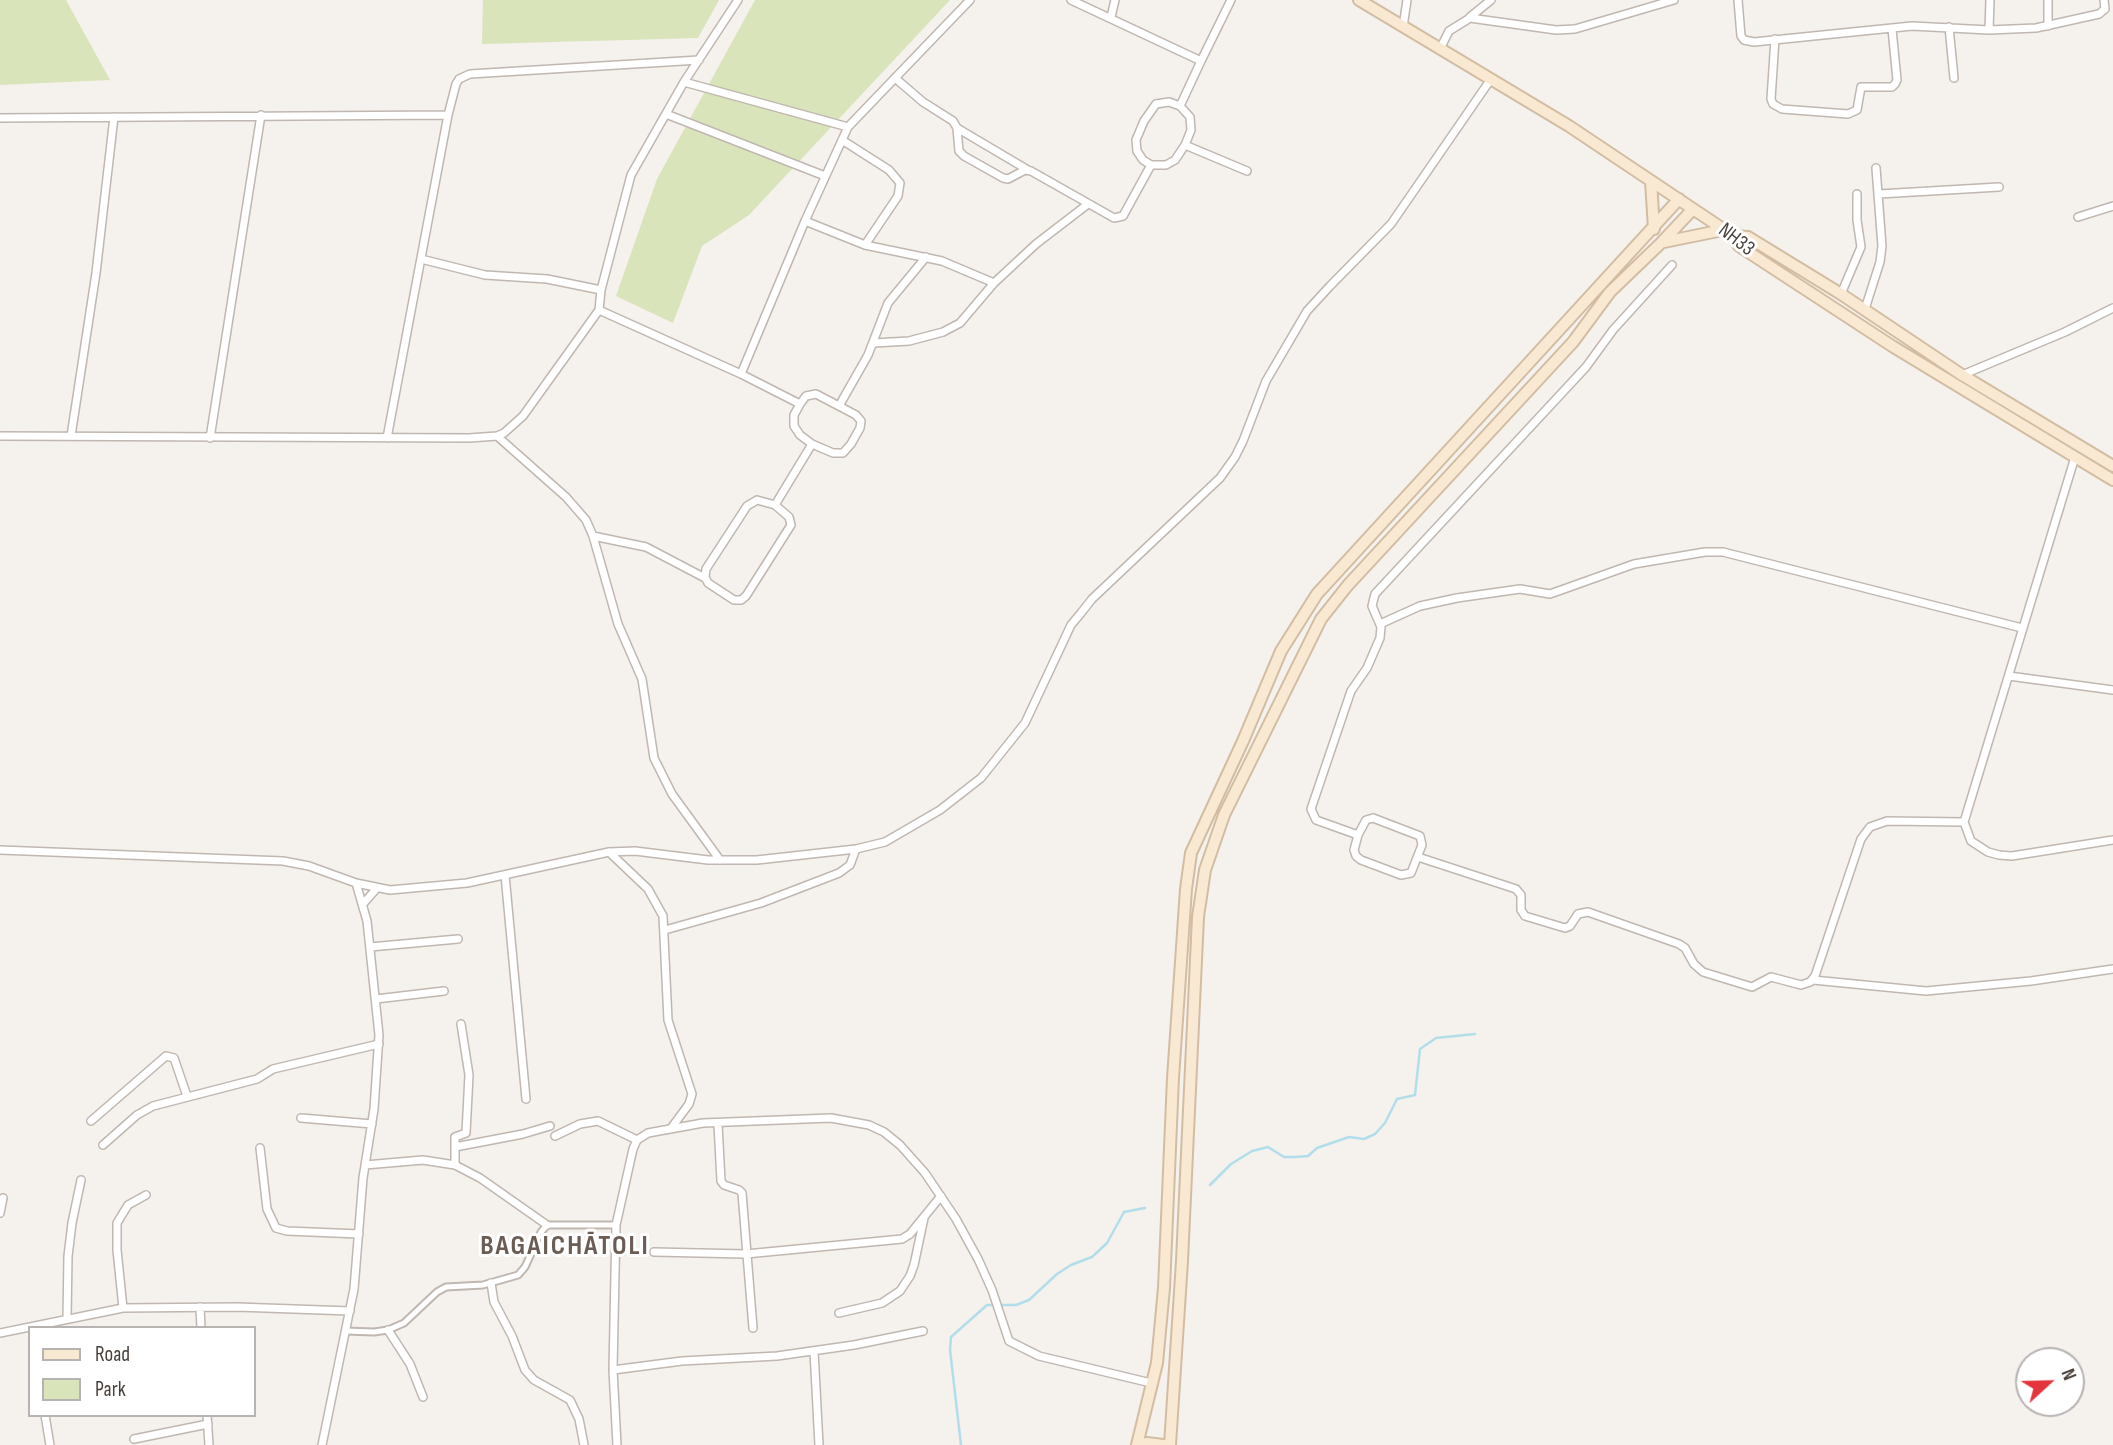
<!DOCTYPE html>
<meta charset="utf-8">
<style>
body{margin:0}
#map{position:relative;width:2113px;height:1445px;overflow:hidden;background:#f5f1ed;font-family:"Sofia Sans Condensed",sans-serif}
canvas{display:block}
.legend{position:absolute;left:28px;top:1326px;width:228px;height:91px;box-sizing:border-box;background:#fff;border:2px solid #b6b3b1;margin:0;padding:9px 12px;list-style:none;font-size:21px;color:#49413b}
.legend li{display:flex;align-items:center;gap:14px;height:35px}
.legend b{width:35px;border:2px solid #b6b3b1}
.north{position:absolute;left:2015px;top:1347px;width:70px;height:70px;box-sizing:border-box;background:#fff;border:2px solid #b6b3b1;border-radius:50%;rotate:68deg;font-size:19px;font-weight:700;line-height:28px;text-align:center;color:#49413b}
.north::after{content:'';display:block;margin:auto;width:24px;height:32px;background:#e4353c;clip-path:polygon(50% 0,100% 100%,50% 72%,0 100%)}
</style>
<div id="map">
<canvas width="2113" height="1445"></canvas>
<ul class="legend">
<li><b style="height:9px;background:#fae9d2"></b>Road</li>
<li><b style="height:19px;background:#d9e4ba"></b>Park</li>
</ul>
<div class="north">N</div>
</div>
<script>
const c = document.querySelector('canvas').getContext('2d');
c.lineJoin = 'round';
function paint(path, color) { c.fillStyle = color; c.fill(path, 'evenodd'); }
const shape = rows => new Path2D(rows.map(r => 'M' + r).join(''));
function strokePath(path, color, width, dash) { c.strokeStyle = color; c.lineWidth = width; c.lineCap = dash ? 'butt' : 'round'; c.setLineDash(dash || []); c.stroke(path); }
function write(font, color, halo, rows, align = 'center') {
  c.font = font + ' "Sofia Sans Condensed",sans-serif'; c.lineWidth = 6; c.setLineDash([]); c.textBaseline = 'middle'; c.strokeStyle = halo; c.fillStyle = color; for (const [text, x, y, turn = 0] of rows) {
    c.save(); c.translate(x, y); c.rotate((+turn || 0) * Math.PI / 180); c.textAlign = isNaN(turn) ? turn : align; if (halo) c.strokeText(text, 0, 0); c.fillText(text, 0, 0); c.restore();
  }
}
const green = shape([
 [0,0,66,0,110,80,0,85],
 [483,0,719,0,698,38,482,44],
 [755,0,950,0,749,215,702,246,673,323,616,296,657,179]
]);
const stream = shape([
 [1210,1185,1231,1164,1252,1151,1268,1147,1284,1157,1295,1157,1308,1156,1317,1148,1349,1137,1364,1139,1375,1134,1385,1123,1397,1099,1415,1095,1420,1049,1436,1038,1475,1034],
 [961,1445,950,1350,951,1337,987,1305,1016,1305,1029,1300,1057,1274,1071,1265,1092,1257,1107,1243,1124,1212,1145,1208]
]);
const pedestrian = shape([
 [345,1331,374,1332,388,1330,404,1323,437,1292,446,1287,483,1285,518,1275,525,1267,541,1232,547,1225,616,1225]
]);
const minor = shape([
 [1071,0,1201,61,1180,106],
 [1738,0,1741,36,1744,40,1754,42,1912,26,1989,30,2036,28,2099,14,2105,9,2104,0],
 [1111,17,1115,0],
 [1470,17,1491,0],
 [2048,26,2048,0],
 [1403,27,1407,0],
 [1949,27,1954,78],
 [1989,30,1990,0],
 [1775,39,1771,99,1773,104,1782,109,1848,114,1857,110,1861,87,1892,87,1895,84,1897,80,1892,29],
 [1440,49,1449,31,1470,18,1556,30,1575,29,1674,0],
 [1201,61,1231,0],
 [895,78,970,0],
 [684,82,848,127,895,78,923,102,953,121,957,128,959,151,964,156,1003,178,1008,179,1025,170,1031,171,1114,218,1123,216,1151,165,1143,160,1137,151,1136,140,1144,121,1156,104,1169,102,1180,106,1190,117,1191,130,1185,145,1175,160,1166,165,1151,165],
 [666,114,825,176],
 [0,118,448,115,456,84,459,79,470,74,699,60],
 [957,128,1028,170],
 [842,140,889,170,900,183,898,196,865,245],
 [1185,145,1247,171],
 [1879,194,1999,187],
 [2078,217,2113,206],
 [805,221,865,245,942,261,994,283],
 [421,259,485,275,547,279,601,290],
 [1841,294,1861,247,1857,220,1857,194],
 [1865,309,1880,262,1882,246,1876,168],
 [599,310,741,374,800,404,794,415,794,426,800,435,812,444,775,505,757,500,747,506,706,569,705,577,708,583,734,600,741,600,746,596,791,525,789,517,775,505],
 [874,343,909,341,943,332,960,323,994,283,1036,244,1088,204],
 [741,374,805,221,848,127],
 [1962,375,2065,332,2113,308],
 [800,404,806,396,816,394,856,415,861,421,860,428,851,444,843,453,833,453,812,444],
 [839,406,868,355,888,303,926,257],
 [0,436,469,438,497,436,504,433,523,416,599,310,601,290,631,175,684,82,738,0],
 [71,436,96,273,114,117],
 [497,436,566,497,586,520,593,536,618,624,642,679,654,758,672,794,720,860],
 [210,438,261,115],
 [387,438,448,115],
 [2075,457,1964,822,1971,841,1988,852,1999,855,2012,856,2113,840],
 [593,536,646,547,705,578],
 [1380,624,1420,606,1457,598,1520,589,1550,594,1634,564,1705,552,1723,552,2022,628],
 [2009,676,2113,690],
 [1373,818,1420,836,1422,845,1411,873,1401,875,1361,860,1356,856,1354,850,1358,835,1366,820,1373,818],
 [1358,835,1316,820,1311,809,1351,691,1367,668,1380,638,1381,627,1372,606,1375,594,1586,367,1613,330,1672,265],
 [0,850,283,861,309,866,356,883,390,890,467,883,609,852,635,851,708,860,757,860,856,849,885,842,940,810,981,778,1025,723,1071,625,1081,613,1092,599,1220,478,1235,457,1243,441,1266,381,1307,311,1330,286,1391,224,1491,79],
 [609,852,648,889,663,916,668,1020,692,1094,689,1104,672,1127],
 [1418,857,1516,889,1521,895,1521,910,1525,916,1565,928,1570,926,1578,914,1588,912,1679,944,1685,948,1694,964,1703,972,1752,987,1771,977,1801,985,1810,982,1815,976,1861,839,1870,827,1887,821,1964,822],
 [505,875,526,1099],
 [363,904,377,888],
 [665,930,761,903,839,873,850,865,856,849],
 [370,947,458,939],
 [1813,980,1926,991,2031,981,2113,969],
 [376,999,444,991],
 [301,1118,372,1124],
 [91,1121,166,1056,174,1058,187,1096],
 [718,1124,721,1181,724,1185,739,1190,742,1193,753,1328],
 [555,1136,580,1124,598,1121,637,1140],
 [103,1145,137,1115,153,1106,257,1079,273,1069,379,1044],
 [455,1147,523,1134,550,1126],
 [260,1148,267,1209,276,1228,287,1231,359,1234],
 [365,1165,423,1160,455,1165,480,1178,547,1225],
 [455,1165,455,1137,466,1133,469,1075,461,1024],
 [0,1213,3,1198],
 [654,1252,746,1254,902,1239,910,1234,941,1196],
 [491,1283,494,1302,512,1336,525,1370,534,1380,570,1400,579,1419,584,1445],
 [200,1307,201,1328],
 [123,1308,117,1250,117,1223,128,1205,146,1195],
 [839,1313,882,1303,900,1291,910,1276,914,1265,924,1218],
 [67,1319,68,1256,72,1223,81,1180],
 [388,1330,410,1364,423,1397],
 [0,1333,123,1308,237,1307,350,1311],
 [814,1351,819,1445],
 [613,1370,682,1361,777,1356,854,1345,923,1331],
 [45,1415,50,1445],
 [207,1415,209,1445],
 [134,1439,208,1424],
 [322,1445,354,1289,363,1178,374,1109,379,1035,367,921,356,883],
 [617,1445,613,1370,616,1225,633,1149,637,1140,648,1133,703,1123,831,1118,869,1125,884,1132,900,1145,925,1173,956,1219,978,1259,992,1290,1009,1341,1039,1356,1151,1383]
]);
const secondary = shape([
 [1359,0,1569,126,1729,233,1739,246,1892,346,2113,480],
 [1651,181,1654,229],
 [1731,236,1748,237,1841,294,1962,375,2113,466],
 [1664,242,1723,230],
 [1137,1445,1157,1363,1164,1288,1173,1078,1186,889,1191,853,1243,741,1281,651,1317,594,1679,199],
 [1141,1445,1147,1443,1163,1445],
 [1170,1445,1182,1261,1198,917,1205,870,1224,815,1321,619,1348,585,1573,342,1610,292,1662,242,1693,209]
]);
const streetNames = [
 ["NH33",1736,240,38]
];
const districtNames = [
 ["BAGAICHĀTOLI",565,1247]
];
paint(green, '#d9e4ba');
strokePath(stream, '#b1deea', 2.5);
strokePath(pedestrian, '#c0b7b0', 9);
strokePath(minor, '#c0b7b0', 10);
strokePath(secondary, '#d2bda3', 14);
strokePath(pedestrian, '#fff', 5);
strokePath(minor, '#fff', 7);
strokePath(secondary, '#fae9d2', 10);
write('21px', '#49413b', '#fff', streetNames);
c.letterSpacing = '2px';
write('bold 28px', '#6b5d53', '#fff', districtNames);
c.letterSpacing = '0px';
</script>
